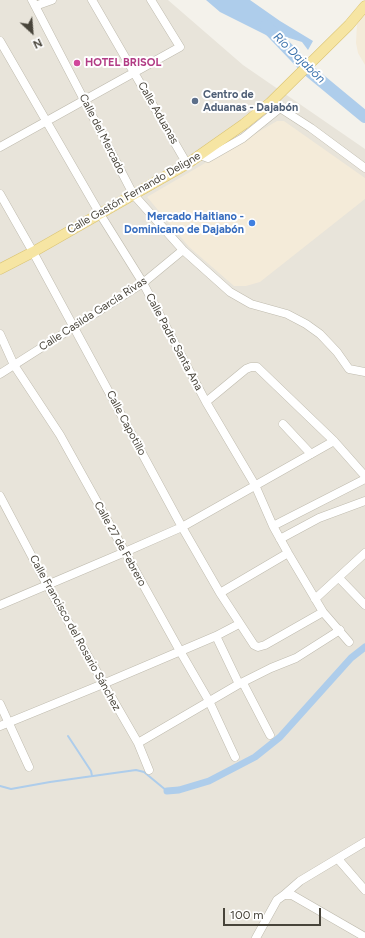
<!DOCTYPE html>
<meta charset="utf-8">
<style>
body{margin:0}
#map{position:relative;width:365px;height:938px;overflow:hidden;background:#f4f2eb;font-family:Figtree,sans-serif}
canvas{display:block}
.north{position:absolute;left:12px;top:12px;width:40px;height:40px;-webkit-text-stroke:3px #fff;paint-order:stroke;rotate:154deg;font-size:11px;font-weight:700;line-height:16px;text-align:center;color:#48443a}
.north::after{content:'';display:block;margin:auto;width:14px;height:18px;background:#48443a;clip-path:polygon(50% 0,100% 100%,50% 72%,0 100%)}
.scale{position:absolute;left:223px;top:908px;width:98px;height:18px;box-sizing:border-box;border:2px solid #48443a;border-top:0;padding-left:5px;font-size:12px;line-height:14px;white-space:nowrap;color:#48443a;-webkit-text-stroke:3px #fff;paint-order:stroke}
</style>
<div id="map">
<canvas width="365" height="938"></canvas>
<div class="north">N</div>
<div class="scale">100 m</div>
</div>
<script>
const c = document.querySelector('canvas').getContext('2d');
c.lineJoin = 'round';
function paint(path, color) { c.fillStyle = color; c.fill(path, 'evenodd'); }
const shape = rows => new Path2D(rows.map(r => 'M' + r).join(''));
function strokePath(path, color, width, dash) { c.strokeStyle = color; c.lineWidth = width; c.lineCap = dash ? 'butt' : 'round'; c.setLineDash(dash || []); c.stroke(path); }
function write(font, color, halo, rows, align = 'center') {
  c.font = font + ' Figtree,sans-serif'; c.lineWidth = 4; c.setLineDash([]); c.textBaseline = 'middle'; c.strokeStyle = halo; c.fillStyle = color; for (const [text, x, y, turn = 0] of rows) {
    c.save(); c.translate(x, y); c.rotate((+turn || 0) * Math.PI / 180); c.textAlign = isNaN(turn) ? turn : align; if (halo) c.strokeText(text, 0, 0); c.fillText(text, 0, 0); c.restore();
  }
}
const residential = shape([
 [0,0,168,0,243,65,365,149,365,938,0,938]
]);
const commercial = shape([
 [365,13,365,65,358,53,356,43,357,23],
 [277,121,284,121,365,178,365,199,260,282,246,286,234,286,189,247,147,197]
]);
const water = shape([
 [206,0,250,0,280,21,313,41,308,50,302,42,286,37,272,38,220,12]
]);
const stream = shape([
 [68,736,91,771,92,776],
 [0,786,11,789,50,782,136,770,144,772,167,791]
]);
const canal = shape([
 [167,791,179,790,209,781,255,757,280,737,351,658,365,647]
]);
const river = shape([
 [266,26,308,70,365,117]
]);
const minor = shape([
 [32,0,133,194,183,250,230,292,251,304,287,314,306,324,320,334,337,352,349,369,365,372],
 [92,0,187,164],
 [35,6,52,0],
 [0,41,100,214,143,283,206,402,255,485,273,526,288,553,323,612,349,642],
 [0,147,180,47,151,0],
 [200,155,208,158,243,138,280,108,311,128,365,168],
 [0,194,33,252,182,527,220,593,254,645,258,647,265,645,323,612],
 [0,334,14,365,60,435,180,651,209,701,235,757],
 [0,374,143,283,183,250],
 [206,402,246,369,251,367,257,367,334,441,365,476],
 [283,424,311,454],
 [0,496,47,585,138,743,149,770],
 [273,526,365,479],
 [280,539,319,518,365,501],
 [339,578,365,605],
 [220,593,288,553],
 [315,599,365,553],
 [0,605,125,552,182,527,334,441],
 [216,636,239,684],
 [243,683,270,735],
 [0,704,29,767],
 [0,726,103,684,216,636,239,624],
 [138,743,239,684,271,668,296,658,340,630],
 [338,859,365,890],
 [284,895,300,881,365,842],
 [256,938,277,900,284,895,292,895,365,937]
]);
const major = shape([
 [0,269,33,252,187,164,244,124,270,103,349,25,365,6]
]);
const markers = [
 [77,63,4,"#d1479c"],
 [195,101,4,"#5c6f8a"],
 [252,223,4,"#3f7fe0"]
];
const hotelNames = [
 ["HOTEL BRISOL",85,63]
];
const serviceNames = [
 ["Centro de",203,95],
 ["Aduanas - Dajabón",203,108]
];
const streetNames = [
 ["Calle Aduanas",158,113,60],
 ["Calle del Mercado",102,134,63],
 ["Calle Gastón Fernando Deligne",134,193,-30],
 ["Calle Casilda García Rivas",93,314,-33],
 ["Calle Padre Santa Ana",174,342,62],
 ["Calle Capotillo",126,423,62],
 ["Calle 27 de Febrero",120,544,61],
 ["Calle Francisco del Rosario Sánchez",75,633,61]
];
const shopNames = [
 ["Mercado Haitiano -",244,217],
 ["Dominicano de Dajabón",244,230]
];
const waterNames = [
 ["Río Dajabón",299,58,44]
];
paint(residential, '#e8e4da');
paint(commercial, '#f4ebd9');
paint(water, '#aecdeb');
strokePath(stream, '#aecdeb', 2);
strokePath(canal, '#aecdeb', 7);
strokePath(river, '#aecdeb', 12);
strokePath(minor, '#bfbbae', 9);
strokePath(major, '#dac473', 11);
strokePath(minor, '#fff', 8);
strokePath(major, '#f6e5a3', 10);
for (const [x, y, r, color] of markers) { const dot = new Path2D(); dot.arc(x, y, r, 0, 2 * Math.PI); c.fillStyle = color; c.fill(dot); strokePath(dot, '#fff', 1.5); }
write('bold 11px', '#b23c85', '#fff', hotelNames, 'left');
write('bold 11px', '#4e5e75', '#fff', serviceNames, 'left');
write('11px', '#48443a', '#fff', streetNames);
write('bold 11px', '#366cbe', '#fff', shopNames, 'right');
write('italic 12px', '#3b72ac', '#fff', waterNames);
</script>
